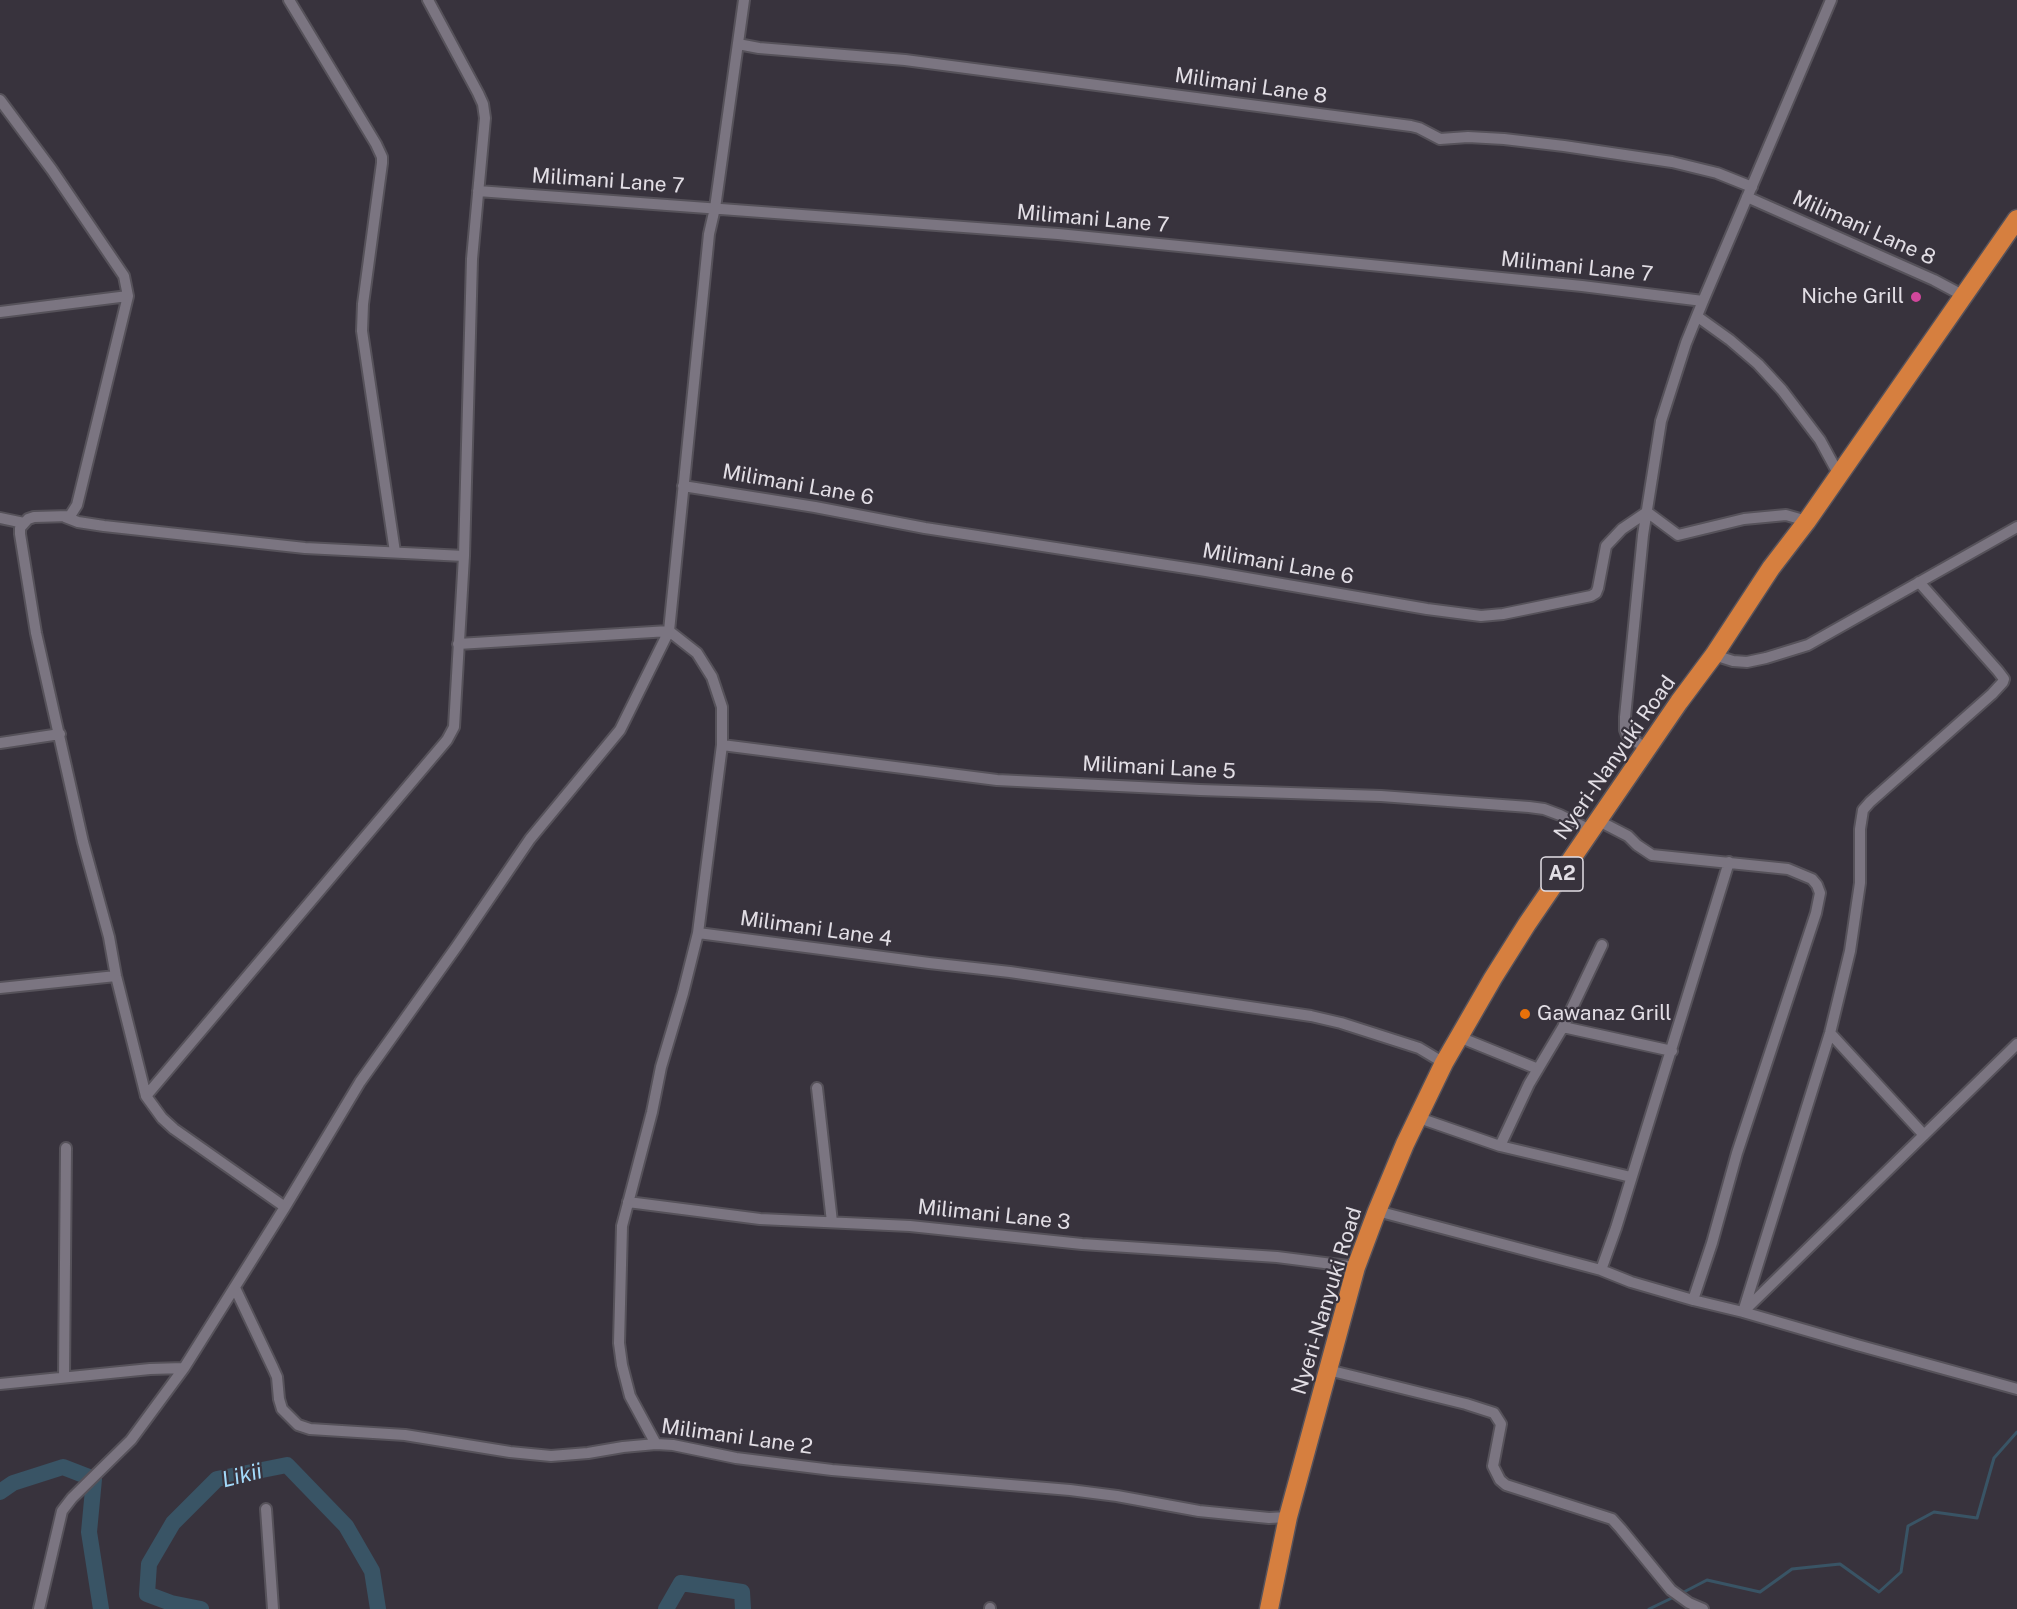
<!DOCTYPE html>
<style>
body{margin:0}
canvas{display:block;background:#38333d}
</style>
<canvas width="2017" height="1609"></canvas>
<script>
const c = document.querySelector('canvas').getContext('2d');
c.lineJoin = 'round';
const shape = rows => new Path2D(rows.map(r => 'M' + r).join(''));
function strokePath(path, color, width, dash) { c.strokeStyle = color; c.lineWidth = width; c.lineCap = dash ? 'butt' : 'round'; c.setLineDash(dash || []); c.stroke(path); }
function write(font, color, halo, rows, align = 'center') {
  c.font = font + ' "Public Sans",sans-serif'; c.lineWidth = 4.5; c.setLineDash([]); c.textBaseline = 'middle'; c.strokeStyle = halo; c.fillStyle = color; for (const [text, x, y, turn = 0] of rows) {
    c.save(); c.translate(x, y); c.rotate((+turn || 0) * Math.PI / 180); c.textAlign = isNaN(turn) ? turn : align; if (halo) c.strokeText(text, 0, 0); c.fillText(text, 0, 0); c.restore();
  }
}
const stream = shape([
 [1680,1594,1707,1580,1760,1592,1792,1569,1840,1564,1879,1592,1901,1572,1908,1526,1934,1512,1977,1518,1994,1458,2017,1432],
 [1649,1609,1674,1597]
]);
const river = shape([
 [0,1492,13,1483,63,1467,94,1479,89,1532,101,1609],
 [201,1609,171,1603,147,1594,149,1564,173,1523,217,1479,287,1465,346,1526,372,1571,378,1609],
 [666,1609,681,1583,742,1592,743,1609]
]);
const street = shape([
 [289,0,376,144,382,157,382,163,363,304,362,331,395,552],
 [738,44,759,48,905,60,1411,126,1419,128,1440,139,1468,137,1504,139,1564,146,1672,162,1717,173,1752,187],
 [0,100,52,170,124,276,128,296,77,505,70,516,34,517,28,519,20,528,20,534,36,633,83,842,109,937,116,976,146,1096],
 [478,191,1058,234,1582,286,1703,301],
 [1747,197,1934,280,1964,296],
 [0,312,128,296],
 [1698,317,1730,340,1758,364,1782,390,1820,440,1839,475],
 [683,486,815,507,925,528,1206,571,1427,609,1481,616,1503,614,1591,596,1596,593,1598,588,1606,546,1622,529,1647,512,1678,535,1744,519,1786,515,1807,521],
 [65,517,78,522,104,526,305,548,464,556],
 [0,518,24,523],
 [458,644,669,631,697,653,712,677,722,707,722,745,698,933],
 [1714,655,1733,661,1747,662,1766,658,1808,645,2017,527],
 [0,743,60,734],
 [722,745,997,780,1200,790,1381,796,1529,807,1544,809,1560,815,1592,831],
 [1648,750,1627,735,1625,730,1625,717,1643,535,1661,421,1686,343,1703,301,1831,0],
 [1599,821,1628,836,1637,845,1652,855,1788,869,1812,879,1817,885,1820,893,1816,913,1737,1153,1712,1243,1693,1300],
 [0,988,116,976],
 [1563,1027,1672,1051],
 [1830,1033,1924,1135],
 [1459,1037,1538,1069],
 [817,1088,832,1222],
 [1419,1118,1500,1146,1631,1177],
 [1500,1146,1529,1084,1563,1027,1602,945],
 [628,1202,760,1219,910,1226,1082,1244,1277,1257,1356,1267],
 [285,1207,174,1129,162,1118,146,1096,447,740,454,727,464,556,472,259,485,118,483,104,478,93,428,0],
 [1377,1211,1601,1270,1631,1282,1693,1300,1743,1312,1857,1345,2017,1389],
 [1601,1270,1616,1228,1729,862],
 [235,1288,273,1368,277,1377,279,1399,282,1409,298,1425,310,1429,405,1435,510,1452,551,1456,588,1453,623,1447,656,1444,673,1445,736,1458,832,1470,1070,1490,1117,1496,1199,1511,1269,1518,1288,1517],
 [1745,1310,2017,1044],
 [1743,1312,1830,1033,1850,951,1860,883,1860,829,1863,810,1870,802,1992,694,2003,682,2004,679,1998,671,1919,582],
 [1328,1370,1466,1404,1494,1413,1501,1424,1493,1466,1500,1480,1506,1485,1612,1519,1621,1529,1671,1590,1689,1603,1703,1609],
 [64,1377,66,1148],
 [0,1384,150,1369,184,1368],
 [656,1444,630,1396,622,1365,619,1343,622,1226,652,1112,661,1067,683,993,698,933,929,963,1010,972,1311,1016,1341,1023,1419,1048,1444,1063],
 [266,1509,273,1609],
 [39,1609,62,1511,72,1498,131,1440,184,1368,285,1207,360,1082,457,946,530,839,620,730,669,631,709,234,715,208,744,0],
 [990,1609,990,1608]
]);
const highway = shape([
 [1269,1609,1288,1517,1356,1267,1377,1211,1405,1144,1444,1063,1493,978,1527,924,1679,702,1714,655,1771,568,1807,521,2017,219]
]);
const markers = [
 [1916,297,6,"#d1479c"],
 [1525,1014,6,"#e8710a"]
];
const shields = [
 [1562,874,42]
];
const shieldNames = [
 ["A2",1562,874]
];
const streetNames = [
 ["Milimani Lane 8",1251,86,8],
 ["Milimani Lane 7",608,181,4],
 ["Milimani Lane 7",1093,219,5],
 ["Milimani Lane 8",1864,228,24],
 ["Milimani Lane 7",1577,267,6],
 ["Milimani Lane 6",798,485,10],
 ["Milimani Lane 6",1278,564,10],
 ["Nyeri-Nanyuki Road",1615,758,-55],
 ["Milimani Lane 5",1159,768,3],
 ["Milimani Lane 4",816,929,8],
 ["Milimani Lane 3",994,1215,6],
 ["Nyeri-Nanyuki Road",1327,1301,-73],
 ["Milimani Lane 2",737,1437,8]
];
const poiNames = [
 ["Niche Grill",1904,297],
 ["Gawanaz Grill",1537,1014,"left"]
];
const waterNames = [
 ["Likii",242,1476,-14]
];
strokePath(stream, '#395465', 3);
strokePath(river, '#395465', 16);
strokePath(street, '#56525a', 14);
strokePath(highway, '#56525a', 21);
strokePath(street, '#7b7581', 10);
strokePath(highway, '#d67f3f', 18);
for (const [x, y, r, color] of markers) { const dot = new Path2D(); dot.arc(x, y, r, 0, 2 * Math.PI); c.fillStyle = color; c.fill(dot); strokePath(dot, '#38333d', 2); }
for (const [x, y, w] of shields) { const box = new Path2D(); box.roundRect(x - w / 2, y - 17, w, 34, 4.5); c.fillStyle = '#38333d'; c.fill(box); strokePath(box, '#e2dee5', 1.5); }
write('bold 20px', '#e2dee5', null, shieldNames);
write('21px', '#e2dee5', '#38333d', streetNames);
write('21px', '#e2dee5', '#38333d', poiNames, 'right');
write('italic 22px', '#a3dafa', '#38333d', waterNames);
</script>
